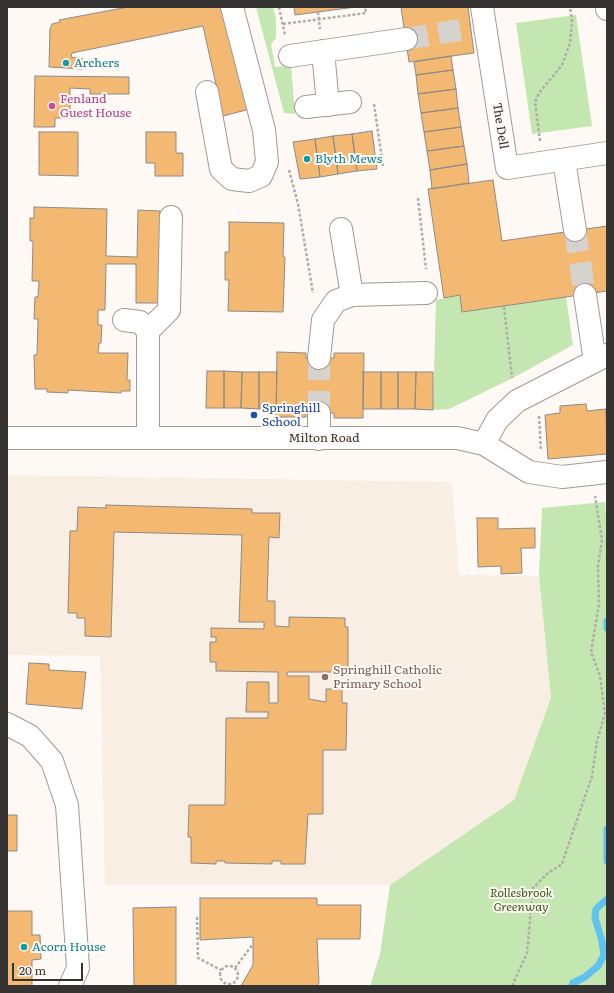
<!DOCTYPE html>
<style>
body{margin:0}
#map{position:relative;width:614px;height:993px;overflow:hidden;background:#fef9f4;font-family:Literata,serif}
canvas{display:block}
.frame{position:absolute;inset:0;border:8px solid #363432;pointer-events:none}
.scale{position:absolute;left:12px;top:963px;width:71px;height:18px;box-sizing:border-box;border:2px solid #363432;border-top:0;padding-left:5px;font-size:12px;line-height:14px;white-space:nowrap;color:#363432;-webkit-text-stroke:3px #fef9f4;paint-order:stroke}
</style>
<div id="map">
<canvas width="614" height="993"></canvas>
<div class="frame"></div>
<div class="scale">20 m</div>
</div>
<script>
const c = document.querySelector('canvas').getContext('2d');
c.lineJoin = 'round';
function paint(path, color) { c.fillStyle = color; c.fill(path, 'evenodd'); }
const shape = rows => new Path2D(rows.map(r => 'M' + r).join(''));
function strokePath(path, color, width, dash) { c.strokeStyle = color; c.lineWidth = width; c.lineCap = dash ? 'butt' : 'round'; c.setLineDash(dash || []); c.stroke(path); }
function write(font, color, halo, rows, align = 'center') {
  c.font = font + ' Literata,serif'; c.lineWidth = 4; c.setLineDash([]); c.textBaseline = 'middle'; c.strokeStyle = halo; c.fillStyle = color; for (const [text, x, y, turn = 0] of rows) {
    c.save(); c.translate(x, y); c.rotate((+turn || 0) * Math.PI / 180); c.textAlign = isNaN(turn) ? turn : align; if (halo) c.strokeText(text, 0, 0); c.fillText(text, 0, 0); c.restore();
  }
}
const built = shape([
 [7,475,452,482,459,575,539,576,551,698,514,800,390,885,105,885,100,656,7,655]
]);
const green = shape([
 [256,7,273,7,276,19,276,38,271,44,275,67,291,66,295,114,284,113],
 [576,15,592,126,532,134,516,23],
 [460,295,462,312,566,297,573,345,509,380,449,409,433,410,436,300],
 [605,502,607,527,607,986,370,986,380,954,390,885,514,800,551,698,539,576,542,508]
]);
const stream = shape([
 [607,621,607,628],
 [607,829,607,861],
 [572,986,573,983,585,977,598,966,604,955,602,941,595,918,596,909,607,899]
]);
const building = shape([
 [128,7,227,7,250,109,223,116,203,26,72,53,71,57,83,59,82,69,49,67,50,29,52,24,60,22,59,20,128,7],
 [294,7,356,7,295,15,294,7],
 [401,7,468,7,474,53,409,62,401,7],
 [451,56,453,70,416,75,414,62,451,56],
 [453,70,456,89,418,94,416,75,453,70],
 [35,76,129,77,129,94,90,94,90,89,70,88,70,118,55,118,55,127,34,127,35,76],
 [456,89,458,108,421,113,418,94,456,89],
 [458,108,461,127,424,132,421,113,458,108],
 [461,127,464,146,427,151,424,132,461,127],
 [372,131,377,169,357,171,352,134,372,131],
 [39,132,78,132,78,176,39,175,39,132],
 [146,132,176,132,176,153,183,153,183,176,155,176,155,163,146,163,146,132],
 [352,134,357,171,338,174,333,136,352,134],
 [333,136,338,174,320,177,315,139,333,136],
 [315,139,320,177,300,179,293,142,315,139],
 [464,146,467,164,430,170,427,151,464,146],
 [467,164,469,183,432,189,430,170,467,164],
 [493,180,502,241,607,226,607,291,462,312,460,295,444,298,428,189,493,180],
 [34,207,107,209,106,256,137,257,138,210,160,211,158,303,136,303,136,264,106,264,105,310,98,310,98,325,102,325,101,343,99,343,98,353,128,353,127,380,130,380,130,391,121,391,121,393,68,390,68,393,47,392,47,389,35,389,34,355,37,355,38,319,34,319,35,297,38,297,39,281,32,281,33,241,30,241,30,218,34,218,34,207],
 [229,222,284,223,283,257,285,257,283,312,228,311,229,280,225,280,225,252,229,252,229,222],
 [277,352,306,353,306,358,334,358,334,353,364,353,363,418,334,418,334,413,306,413,306,417,276,417,277,352],
 [207,371,224,371,224,408,206,408,207,371],
 [224,371,242,372,241,408,224,408,224,371],
 [242,372,259,372,259,409,241,408,242,372],
 [259,372,277,372,276,409,259,409,259,372],
 [363,372,381,372,381,409,363,409,363,372],
 [381,372,398,372,398,409,381,409,381,372],
 [398,372,416,372,415,409,398,409,398,372],
 [416,372,433,372,433,410,415,409,416,372],
 [586,404,587,411,606,409,607,454,548,459,545,415,560,413,560,406,586,404],
 [106,505,252,509,252,513,280,513,279,538,269,537,267,601,275,601,275,626,289,627,289,617,345,618,345,627,348,627,348,672,287,672,287,676,309,676,309,699,326,702,326,689,342,689,342,703,347,703,346,750,323,750,323,814,308,814,305,864,281,864,281,861,272,861,272,864,225,863,225,861,216,861,216,864,191,863,191,837,188,837,189,805,225,805,226,718,268,718,268,712,246,712,247,682,269,682,269,703,278,703,278,672,216,671,216,662,210,662,210,642,216,642,216,637,211,637,211,628,264,629,264,622,239,622,242,535,114,532,111,637,85,636,85,618,77,618,77,613,68,613,70,531,77,531,78,507,106,508,106,505],
 [477,518,498,518,498,529,535,528,535,548,521,548,522,573,501,574,501,566,478,567,477,518],
 [29,663,49,664,49,670,86,672,82,709,26,704,29,663],
 [7,815,17,815,17,851,7,851,7,815],
 [200,898,317,898,317,905,361,905,360,939,317,939,319,983,317,986,241,986,253,965,253,937,200,940,200,898],
 [176,907,176,986,134,986,133,908,176,907],
 [7,911,32,911,32,935,40,935,41,959,32,960,32,986,7,986,7,911]
]);
const minorTunnel = shape([
 [406,39,471,28],
 [575,230,585,295],
 [319,413,319,358]
]);
const path = shape([
 [279,7,285,35],
 [318,12,320,29],
 [283,24,366,13,365,7],
 [374,104,383,166],
 [540,141,535,102,539,93,562,65,570,43,572,20,570,7],
 [289,170,298,204,313,293],
 [418,198,426,269],
 [504,307,512,378],
 [539,416,541,451],
 [197,917,198,958,221,970],
 '220 975a9 9 0 1 1 18 0a9 9 0 1 1-18 0Z',
 [235,968,253,944],
 [512,986,527,953,533,888,548,873,562,864,592,776,597,741,605,713,600,676,591,652,599,604,598,566,602,540,595,496]
]);
const minor = shape([
 [482,7,507,168,607,153],
 [607,7,607,9],
 [323,51,328,105],
 [290,56,406,39],
 [207,92,221,169,232,179,249,181,261,176,267,162,264,130,232,7],
 [306,107,350,102],
 [564,160,575,230],
 [341,229,352,295],
 [585,295,595,361],
 [124,320,140,322,148,331],
 [319,358,323,320,336,301,352,295,426,293],
 [319,413,319,439],
 [148,437,148,331,169,310,171,217],
 [7,438,457,438,484,444,529,472,562,477,607,472],
 [484,444,497,420,517,401,607,355],
 [7,724,30,736,52,761,67,805,78,968,70,986]
]);
const trees = [
 [102,113]
];
const markers = [
 [66,63,4,"#0f9aa8"],
 [52,106,4,"#d1479c"],
 [307,159,4,"#0f9aa8"],
 [254,415,4,"#1a4fb4"],
 [325,677,4,"#8d6e63"],
 [24,947,4,"#0f9aa8"]
];
const cultureNames = [
 ["Archers",74,63],
 ["Blyth Mews",315,159],
 ["Acorn House",32,947]
];
const hotelNames = [
 ["Fenland",60,99],
 ["Guest House",60,113]
];
const streetNames = [
 ["The Dell",500,126,81],
 ["Milton Road",324,438]
];
const transitNames = [
 ["Springhill",262,408],
 ["School",262,422]
];
const educationNames = [
 ["Springhill Catholic",333,670],
 ["Primary School",333,684]
];
const parkNames = [
 ["Rollesbrook",521,893],
 ["Greenway",521,907]
];
paint(built, '#f8eee3');
paint(green, '#c4e6b1');
strokePath(stream, '#60c2ef', 7);
paint(building, '#f3b972');
strokePath(building, '#8e8a86', 1);
strokePath(minorTunnel, '#d6d2cd', 22, [22, 11]);
strokePath(minor, '#9e9a95', 24);
strokePath(path, '#b1aeaa', 2.5, [3, 2]);
strokePath(minor, '#fff', 22);
c.fillStyle = '#8ea276';
for (const [x, y] of trees) { c.beginPath(); c.arc(x, y, 6, 0, 2 * Math.PI); c.fill(); }
for (const [x, y, r, color] of markers) { const dot = new Path2D(); dot.arc(x, y, r, 0, 2 * Math.PI); c.fillStyle = color; c.fill(dot); strokePath(dot, '#fef9f4', 1.5); }
write('12px', '#0d838f', '#fef9f4', cultureNames, 'left');
write('12px', '#b23c85', '#fef9f4', hotelNames, 'left');
write('12px', '#363432', '#fef9f4', streetNames);
write('12px', '#164399', '#fef9f4', transitNames, 'left');
write('12px', '#785e54', '#fef9f4', educationNames, 'left');
write('italic 12px', '#325b0e', '#fef9f4', parkNames);
</script>
